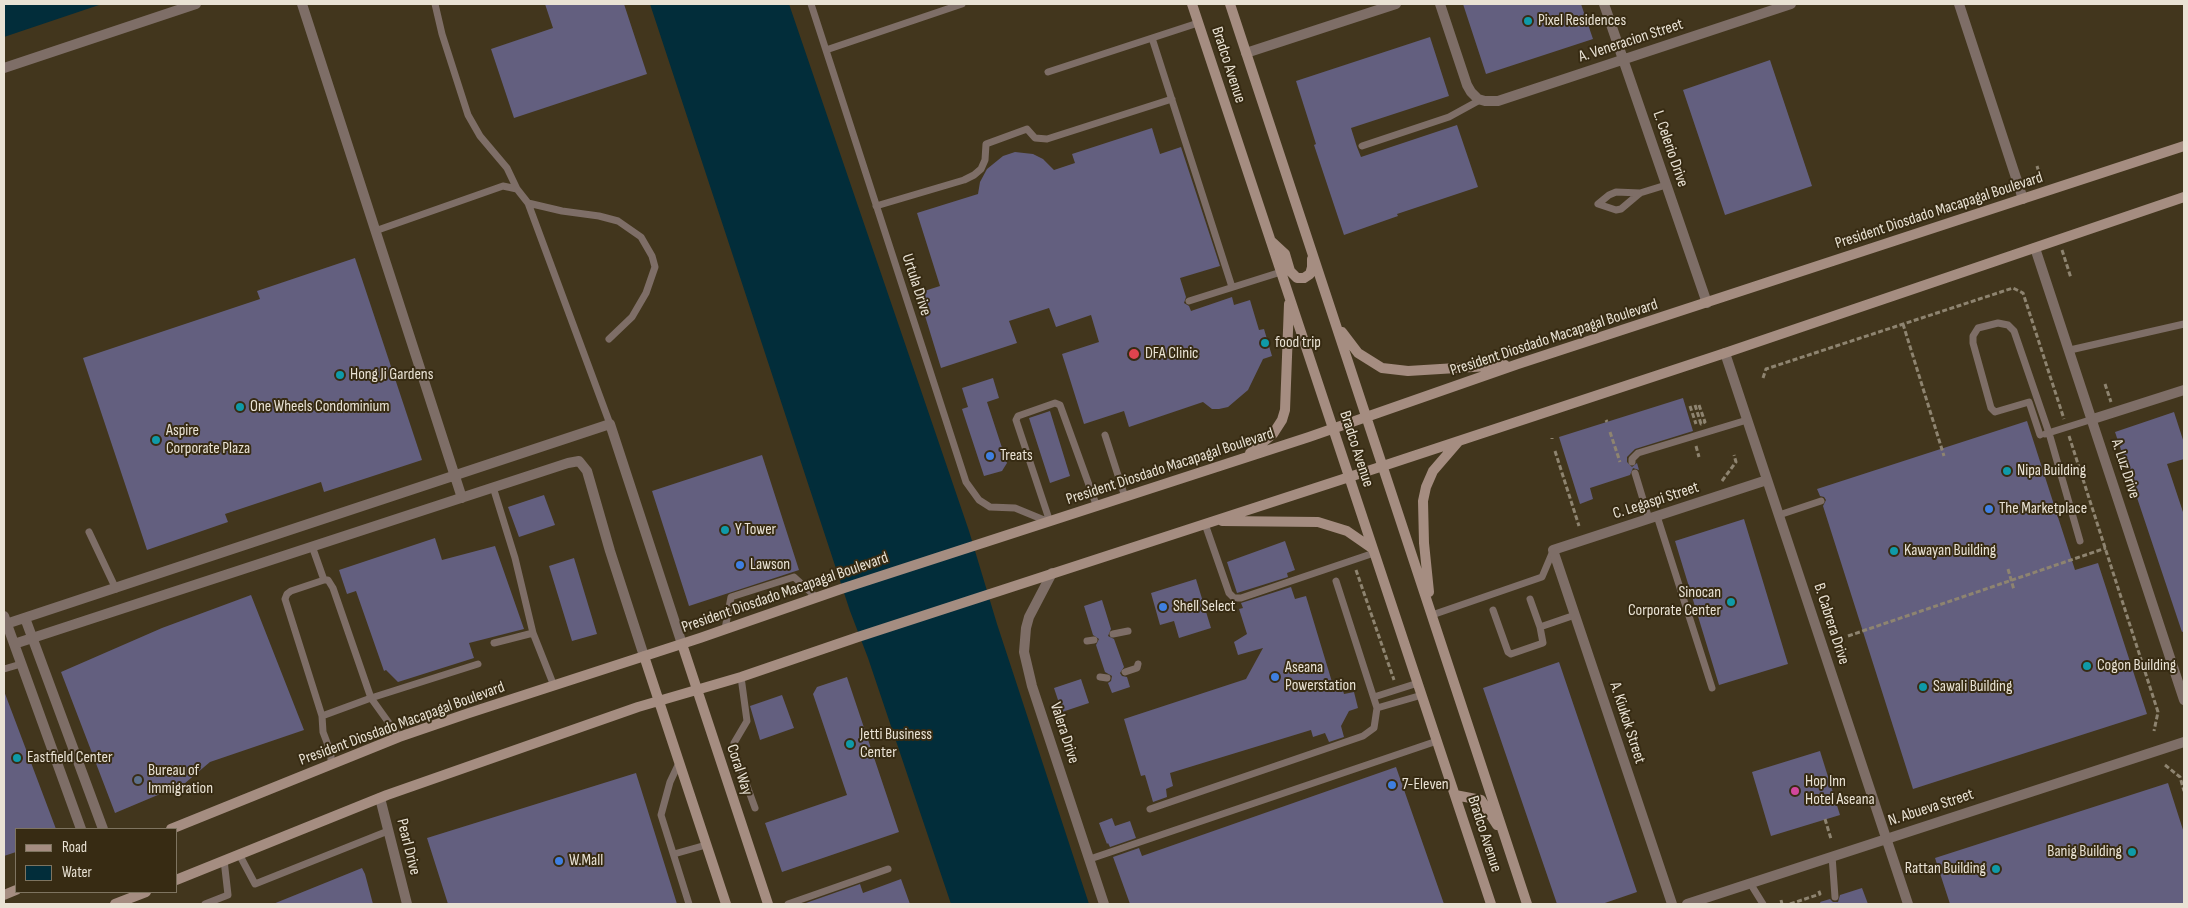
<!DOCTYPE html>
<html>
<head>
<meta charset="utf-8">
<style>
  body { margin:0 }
  #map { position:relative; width:2188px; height:908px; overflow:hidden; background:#42361d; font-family:"Sofia Sans Condensed",sans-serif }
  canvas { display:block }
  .frame { position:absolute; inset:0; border:5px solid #e9e2d4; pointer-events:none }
  .legend { position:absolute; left:15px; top:828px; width:162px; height:65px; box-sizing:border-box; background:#372b13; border:1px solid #7e7460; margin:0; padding:6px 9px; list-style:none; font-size:15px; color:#e9e2d4 }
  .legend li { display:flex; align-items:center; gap:10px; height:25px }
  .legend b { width:25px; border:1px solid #7e7460 }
</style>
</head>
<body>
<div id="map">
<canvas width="2188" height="908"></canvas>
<div class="frame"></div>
<ul class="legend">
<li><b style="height:6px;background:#a58d81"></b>Road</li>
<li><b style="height:14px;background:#022d3a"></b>Water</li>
</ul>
</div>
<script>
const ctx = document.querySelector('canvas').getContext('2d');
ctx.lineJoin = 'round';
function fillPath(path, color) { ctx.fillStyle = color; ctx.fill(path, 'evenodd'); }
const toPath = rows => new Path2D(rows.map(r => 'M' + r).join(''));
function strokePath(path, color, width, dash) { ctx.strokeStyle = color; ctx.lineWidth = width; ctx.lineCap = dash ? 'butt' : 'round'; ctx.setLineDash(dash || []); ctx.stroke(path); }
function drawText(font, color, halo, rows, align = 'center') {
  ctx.font = font + ' "Sofia Sans Condensed",sans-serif'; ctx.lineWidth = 4; ctx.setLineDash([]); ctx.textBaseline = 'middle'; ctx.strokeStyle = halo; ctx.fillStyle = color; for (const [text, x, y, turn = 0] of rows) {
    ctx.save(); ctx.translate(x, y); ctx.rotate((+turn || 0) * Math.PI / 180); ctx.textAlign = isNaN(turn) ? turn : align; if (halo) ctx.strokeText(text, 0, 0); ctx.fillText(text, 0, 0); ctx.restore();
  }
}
const water = toPath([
  [4,4,102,4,4,37],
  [650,4,789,4,969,531,997,624,1089,904,951,904,868,658,850,611]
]);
const building = toPath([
  [545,4,624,4,647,74,514,118,491,49,553,28],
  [1463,4,1581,4,1593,39,1486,74],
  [1430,37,1449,96,1351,128,1357,147,1361,157,1457,125,1478,187,1397,214,1398,216,1344,235,1314,145,1316,144,1296,81],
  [1770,60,1812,186,1725,215,1683,90],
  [1152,128,1160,154,1181,147,1220,266,1180,278,1186,297,1184,303,1189,306,1191,311,1232,297,1234,305,1250,300,1259,330,1264,329,1272,356,1263,359,1248,390,1228,407,1219,409,1212,409,1203,402,1129,427,1124,411,1084,424,1062,354,1099,342,1091,315,1056,327,1049,308,1009,321,1017,343,941,368,918,293,940,286,917,213,978,194,980,182,987,169,1003,156,1015,152,1033,154,1043,159,1054,170,1075,163,1072,154],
  [355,258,422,460,324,492,321,482,225,514,228,522,147,550,83,358,260,299,257,291],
  [993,378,999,398,987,402,1007,463,1002,471,984,476,962,409,968,407,962,388],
  [1683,398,1693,431,1635,449,1627,457,1627,462,1632,467,1637,463,1639,470,1633,468,1630,475,1590,488,1593,499,1580,504,1559,437],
  [1050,411,1070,476,1050,483,1029,418],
  [2174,412,2184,443,2184,459,2167,464,2184,515,2184,631,2182,632,2115,432],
  [2027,421,2075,570,2098,563,2147,714,1913,789,1823,506,1826,500,1824,497,1820,496,1817,489],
  [762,455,799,570,689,606,652,491],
  [544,495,555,525,519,537,508,507],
  [1744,519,1788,664,1719,685,1675,541],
  [435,538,442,560,495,546,524,629,469,643,474,658,398,682,386,670,384,671,356,591,347,594,339,570],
  [1285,541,1295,570,1287,573,1288,577,1237,593,1227,562],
  [574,558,597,634,572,641,549,566],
  [1196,579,1211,628,1179,638,1174,621,1160,625,1151,593],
  [1291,587,1295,599,1306,596,1332,682,1340,680,1344,694,1354,692,1358,708,1349,711,1341,726,1344,737,1329,742,1325,733,1313,737,1311,730,1170,773,1173,786,1166,789,1167,797,1153,802,1145,775,1141,776,1124,719,1246,679,1263,648,1238,655,1234,642,1247,634,1239,609,1243,608,1241,603],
  [251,595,304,730,210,762,184,784,115,813,61,672,162,628],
  [1102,600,1111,629,1108,636,1114,639,1124,667,1120,673,1122,676,1127,677,1130,687,1112,693,1108,683,1111,681,1112,676,1105,672,1096,645,1099,639,1093,635,1084,606],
  [1559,662,1637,892,1602,904,1557,904,1483,688],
  [847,677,899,832,782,872,765,823,847,795,813,694,817,687],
  [1081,679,1089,703,1062,712,1054,688],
  [4,691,56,829,16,829,16,852,4,856],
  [782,695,794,728,760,740,750,706],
  [1820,751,1840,815,1771,836,1752,772],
  [1396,767,1444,904,1130,904,1113,857,1139,848,1142,856],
  [636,773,677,904,448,904,427,838],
  [2168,783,2184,833,2184,904,1950,904,1935,858],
  [1112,818,1115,826,1130,821,1136,838,1110,847,1108,843,1107,844,1099,823],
  [362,868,365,874,373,904,273,904],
  [901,879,910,904,803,904,860,884,863,893],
  [1862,888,1868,904,1821,904,1820,902,1830,899,1833,902,1838,902,1840,895]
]);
const path = toPath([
  [2037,166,2041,179],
  [2062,250,2071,278],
  [1903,324,1944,456],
  [1763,378,1766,369,2013,288,2023,293,2064,419],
  [2105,384,2111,402],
  [1695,405,1701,424,1705,422,1699,405],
  [1690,406,1696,424],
  [1606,420,1607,422],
  [1610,432,1620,462],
  [2069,436,2158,712,2154,731],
  [1552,438,1552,439],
  [1696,446,1699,457],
  [1555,451,1579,526],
  [1722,481,1736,462,1734,455],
  [2008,569,2014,590],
  [1356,570,1394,680],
  [1848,636,2106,548],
  [2165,765,2180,777,2184,791],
  [1825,819,1831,839],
  [1781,900,1782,904],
  [1790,904,1820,894,1818,889]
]);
const lane = toPath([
  [435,4,442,34,468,115,480,136,507,168,517,189],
  [811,4,966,482,979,500,990,507,1015,508,1049,522],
  [1152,38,1232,287],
  [826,50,962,4],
  [1048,72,1198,23],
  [1362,146,1449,117,1480,100],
  [1640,193,1616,192,1609,195,1598,204,1616,210,1621,209,1640,193,1666,185],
  [528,203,562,211,599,216,618,221,641,237,652,256,655,267,646,293,632,317,609,339],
  [876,206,964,180,974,175,981,169,985,160,986,144,1027,129,1035,138,1047,139,1172,99],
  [375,231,503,186,517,189,528,203,610,424],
  [1189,301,1281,272],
  [2070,350,2184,324],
  [2045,434,2093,419],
  [1105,435,1125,497],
  [2040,435,2029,402,1995,412,1991,408,1973,343,1973,336,1978,328,1998,323,2008,325,2014,331,2049,433,2080,541],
  [1632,462,1632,459,1638,453,1747,420],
  [1635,473,1649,519],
  [493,487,515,558,533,633,554,686],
  [1779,515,1821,501],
  [1657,516,1712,688],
  [1050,522,1016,420,1018,416,1055,403,1060,405,1097,507],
  [1205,524,1229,593,1234,598,1241,598,1374,553],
  [89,532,116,589],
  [312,546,324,580,328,580,333,588,371,698,399,737],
  [324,580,291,591,287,594,285,599,322,716,323,732,331,753,331,764],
  [1493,610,1508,652,1511,654,1543,643,1540,627,1530,599],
  [1432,615,1542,577,1553,551],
  [1540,627,1575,615],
  [725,629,731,597,794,577,817,598],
  [1113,634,1128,631],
  [1087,641,1094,640],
  [494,643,533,633],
  [4,669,21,664],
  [1125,672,1137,668,1138,664],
  [741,677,747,721,734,743,734,750,755,808],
  [1100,677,1107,678],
  [1374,697,1418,683],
  [1377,708,1422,695],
  [322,716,371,698,478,664],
  [679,763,670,782,661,815,689,904],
  [1150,809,1363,736,1374,728,1377,708,1336,581],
  [239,854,255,884,388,831],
  [674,854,706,845],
  [1832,856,1835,897],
  [1090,859,1437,741],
  [1750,883,1763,904],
  [205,904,228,895,224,860],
  [788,904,888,869]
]);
const street = toPath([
  [302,4,462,498],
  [1440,4,1467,85,1471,92,1478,99,1485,101,1498,101,1791,4],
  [1604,4,1707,303],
  [1959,4,2023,199],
  [1246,53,1396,4],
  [4,68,196,4],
  [2035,248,2184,700],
  [1725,353,1908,904],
  [2093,419,2184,390],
  [1052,573,1029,617,1026,628,1024,652,1032,686,1104,904],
  [4,616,81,829],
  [25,618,103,829],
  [6,624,610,424,682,644],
  [14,644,568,463,579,461,587,471,610,551,644,656],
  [380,798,407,904],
  [1672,904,1553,550,1767,480],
  [1687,904,2184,742]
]);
const secondary = toPath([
  [1192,4,1491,904],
  [1230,4,1527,904],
  [1272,242,1285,254,1290,271,1297,278,1304,278,1310,274,1312,267,1312,259],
  [1342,332,1358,353,1382,368,1408,371,1505,365],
  [1250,453,1273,434,1282,420,1285,410,1289,304],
  [1222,521,1318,522,1347,531,1373,549],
  [1429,592,1424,543,1423,501,1426,487,1433,471,1458,442],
  [682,644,768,904],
  [644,656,726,904],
  [1455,795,1481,800,1497,825],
  [171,829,399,737,469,713,700,638,841,589,1309,437,1518,364,2184,146],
  [176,880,387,795,638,707,741,677,858,637,1383,466,1725,353,2184,197],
  [4,895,16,890],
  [115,904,146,892]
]);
const markers = [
  [1528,21,5,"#0f9aa8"],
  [1265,343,5,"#0f9aa8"],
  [1134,354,6,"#e0444e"],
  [340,375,5,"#0f9aa8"],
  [240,407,5,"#0f9aa8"],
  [156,440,5,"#0f9aa8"],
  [990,456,5,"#3f7fe0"],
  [2007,471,5,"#0f9aa8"],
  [1989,509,5,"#3f7fe0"],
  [725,530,5,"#0f9aa8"],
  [1894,551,5,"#0f9aa8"],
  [740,565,5,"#3f7fe0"],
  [1731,602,5,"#0f9aa8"],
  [1163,607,5,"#3f7fe0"],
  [2087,666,5,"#0f9aa8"],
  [1275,677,5,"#3f7fe0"],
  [1923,687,5,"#0f9aa8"],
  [850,744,5,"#0f9aa8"],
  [17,758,5,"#0f9aa8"],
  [138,780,5,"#5c6f8a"],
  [1392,785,5,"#3f7fe0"],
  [1795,791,5,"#d1479c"],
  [2132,852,5,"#0f9aa8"],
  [559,861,5,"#3f7fe0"],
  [1996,869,5,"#0f9aa8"]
];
const poiNames = [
  ["Pixel Residences",1538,21],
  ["food trip",1275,343],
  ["DFA Clinic",1145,354],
  ["Hong Ji Gardens",350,375],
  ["One Wheels Condominium",250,407],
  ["Aspire",166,431],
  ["Corporate Plaza",166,449],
  ["Treats",1000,456],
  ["Nipa Building",2017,471],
  ["The Marketplace",1999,509],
  ["Y Tower",735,530],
  ["Kawayan Building",1904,551],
  ["Lawson",750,565],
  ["Sinocan",1721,593,"right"],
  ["Corporate Center",1721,611,"right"],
  ["Shell Select",1173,607],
  ["Cogon Building",2097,666],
  ["Aseana",1285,668],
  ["Powerstation",1285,686],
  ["Sawali Building",1933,687],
  ["Jetti Business",860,735],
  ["Center",860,753],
  ["Eastfield Center",27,758],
  ["Bureau of",148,771],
  ["Immigration",148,789],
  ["Hop Inn",1805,782],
  ["Hotel Aseana",1805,800],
  ["7-Eleven",1402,785],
  ["Banig Building",2122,852,"right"],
  ["W.Mall",569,861],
  ["Rattan Building",1986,869,"right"]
];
const streetNames = [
  ["A. Veneracion Street",1631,41,-18],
  ["Bradco Avenue",1228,65,72],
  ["L. Celerio Drive",1670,149,71],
  ["President Diosdado Macapagal Boulevard",1939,211,-18],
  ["Urtula Drive",916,285,72],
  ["President Diosdado Macapagal Boulevard",1554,338,-18],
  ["Bradco Avenue",1356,449,72],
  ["President Diosdado Macapagal Boulevard",1170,467,-18],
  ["A. Luz Drive",2125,469,72],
  ["C. Legaspi Street",1656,501,-18],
  ["President Diosdado Macapagal Boulevard",785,593,-19],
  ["B. Cabrera Drive",1831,624,72],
  ["A. Kiukok Street",1627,723,72],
  ["President Diosdado Macapagal Boulevard",402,724,-20],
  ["Valera Drive",1064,733,72],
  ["Coral Way",739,770,72],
  ["N. Abueva Street",1931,808,-18],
  ["Bradco Avenue",1484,834,72],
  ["Pearl Drive",408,847,76]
];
fillPath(water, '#022d3a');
fillPath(building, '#635f7f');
strokePath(path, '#8e8470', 3, [5, 2.5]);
strokePath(lane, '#7e6e67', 7);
strokePath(street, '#7e6e67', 10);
strokePath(secondary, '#a58d81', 10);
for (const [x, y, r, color] of markers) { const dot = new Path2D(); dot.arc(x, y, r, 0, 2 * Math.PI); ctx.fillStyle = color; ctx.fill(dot); strokePath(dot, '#372b13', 2); }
drawText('16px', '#e9e2d4', '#372b13', poiNames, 'left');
drawText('16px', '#e9e2d4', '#372b13', streetNames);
</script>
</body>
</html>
